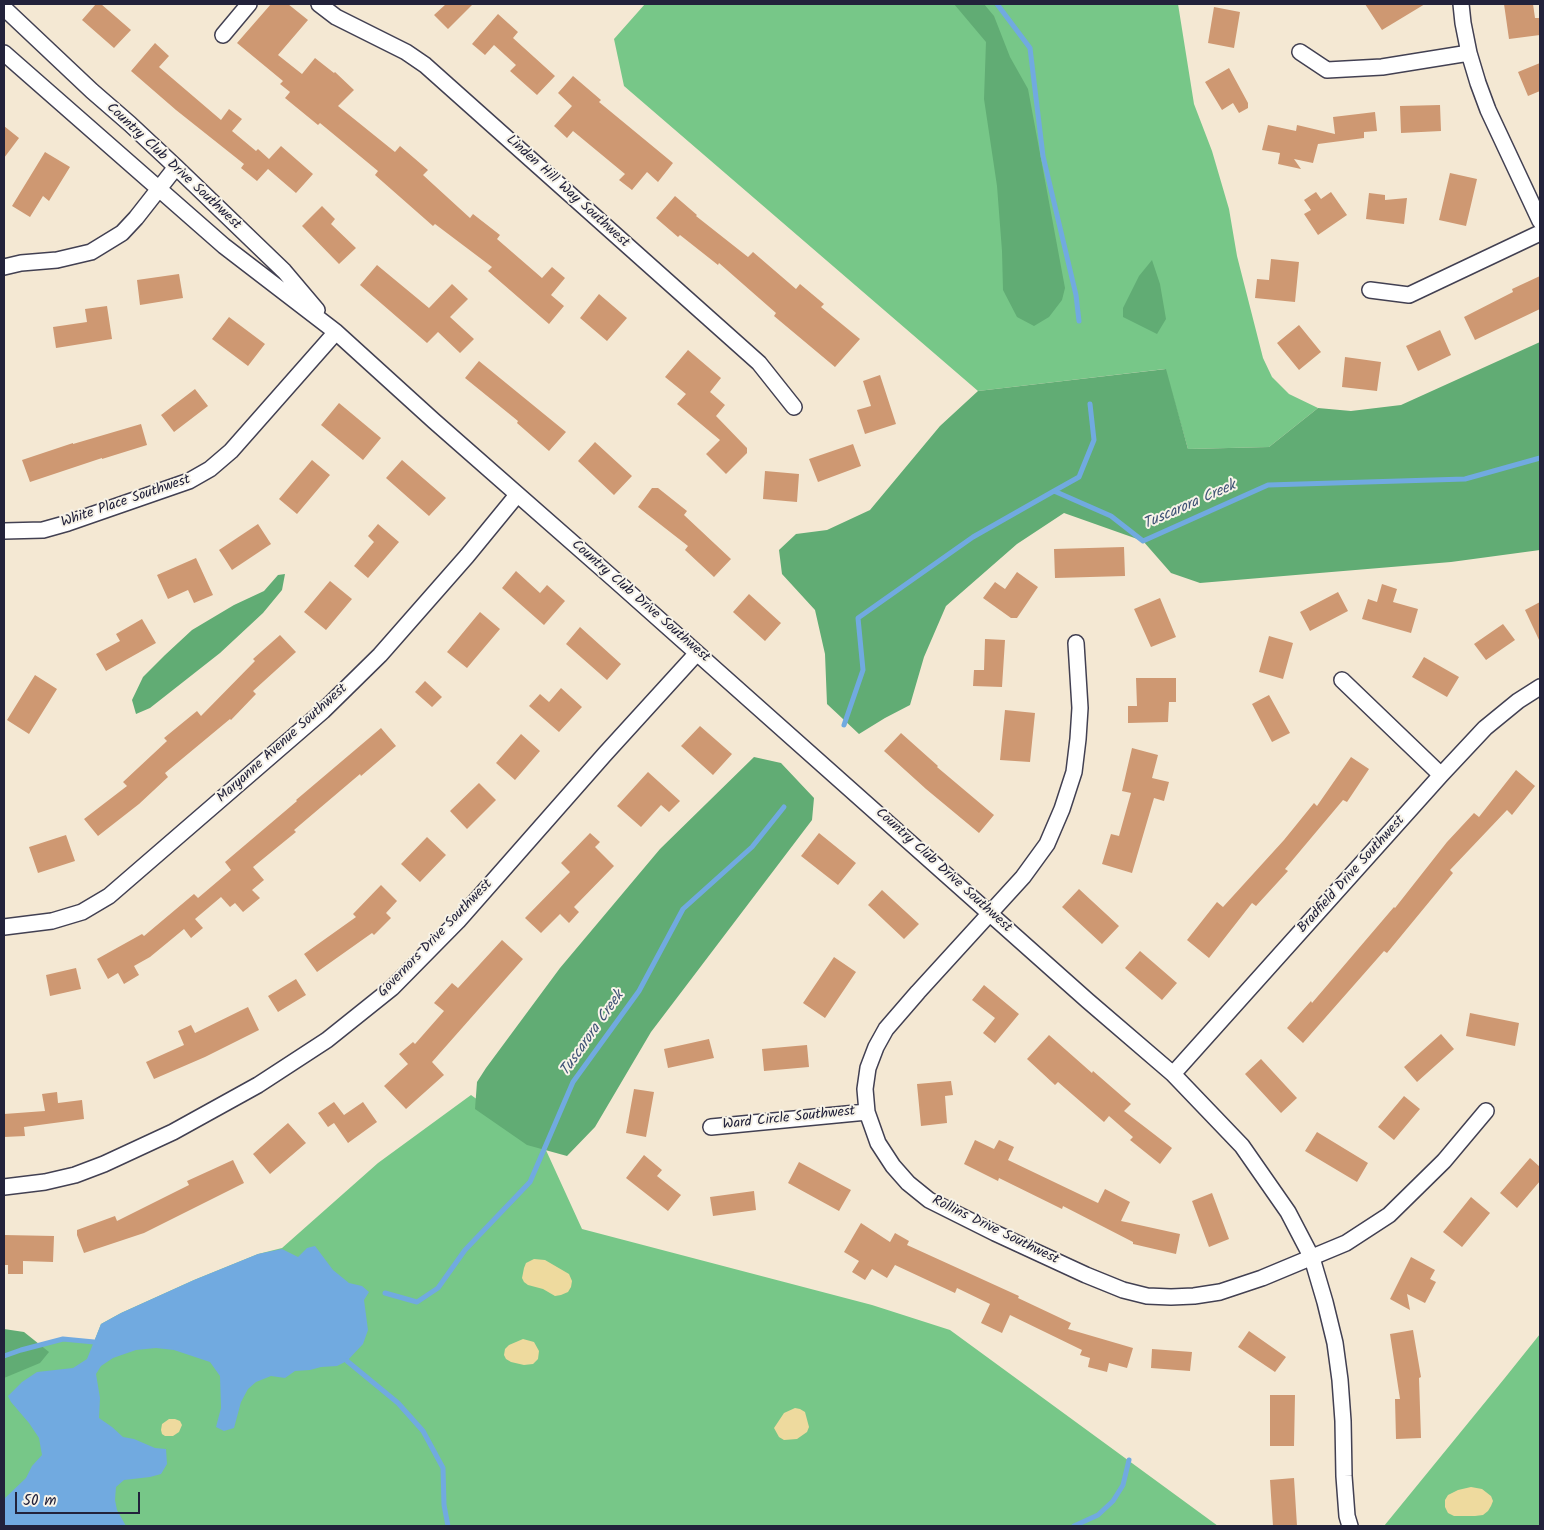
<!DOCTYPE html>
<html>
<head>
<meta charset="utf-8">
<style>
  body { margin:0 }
  #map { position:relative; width:1544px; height:1530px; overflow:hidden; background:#f4e8d3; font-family:Kalam,sans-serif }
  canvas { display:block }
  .frame { position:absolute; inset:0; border:5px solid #22223b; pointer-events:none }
  .scale { position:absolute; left:15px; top:1492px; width:125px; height:22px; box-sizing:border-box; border:2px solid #22223b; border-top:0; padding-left:6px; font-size:15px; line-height:18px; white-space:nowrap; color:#22223b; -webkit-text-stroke:4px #f7f3e8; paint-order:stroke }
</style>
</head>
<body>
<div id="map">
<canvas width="1544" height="1530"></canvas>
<div class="frame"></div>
<div class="scale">50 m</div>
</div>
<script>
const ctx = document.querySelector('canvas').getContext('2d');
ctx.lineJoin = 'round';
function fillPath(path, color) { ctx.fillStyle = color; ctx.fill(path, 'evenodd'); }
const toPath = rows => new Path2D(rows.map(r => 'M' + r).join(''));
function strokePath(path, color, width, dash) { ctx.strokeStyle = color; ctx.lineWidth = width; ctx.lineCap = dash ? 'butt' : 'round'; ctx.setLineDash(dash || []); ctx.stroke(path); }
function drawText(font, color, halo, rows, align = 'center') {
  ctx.font = font + ' Kalam,sans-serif'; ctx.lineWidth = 4; ctx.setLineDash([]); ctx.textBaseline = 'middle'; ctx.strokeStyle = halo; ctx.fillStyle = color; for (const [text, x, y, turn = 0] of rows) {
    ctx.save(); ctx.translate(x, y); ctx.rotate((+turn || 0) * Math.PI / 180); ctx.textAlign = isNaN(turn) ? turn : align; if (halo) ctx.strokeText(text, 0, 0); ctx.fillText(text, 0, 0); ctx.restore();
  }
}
const green = toPath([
  [645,4,1178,4,1194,104,1212,151,1229,209,1237,256,1263,358,1272,377,1289,394,1318,408,1269,447,1188,449,1165,369,978,391,624,86,614,39],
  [471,1095,545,1148,582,1229,872,1305,950,1330,1218,1526,4,1526,4,1356,21,1350,63,1339,94,1342,101,1324,121,1313,194,1280,258,1254,282,1248,378,1163],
  [1540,1334,1540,1526,1384,1526,1504,1379]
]);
const forest = toPath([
  [954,4,984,4,994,16,1010,57,1028,89,1065,288,1062,300,1049,317,1034,326,1017,317,1003,290,1002,251,997,186,984,99,986,42],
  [1152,260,1160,284,1166,319,1157,334,1123,317,1123,308,1139,276],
  [1540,342,1540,550,1451,562,1200,583,1171,573,1143,541,1064,513,1017,544,946,606,924,657,910,705,885,718,859,734,827,704,825,654,815,610,782,574,779,550,796,534,827,530,870,510,940,426,978,391,1166,369,1188,449,1269,447,1318,408,1351,411,1401,405],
  [285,574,282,590,263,613,220,653,150,708,136,714,132,700,143,677,165,655,192,630,234,605,264,591,278,575],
  [754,757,781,763,814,798,812,820,651,1032,595,1127,567,1156,527,1145,475,1109,477,1082,486,1068,560,968,660,849],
  [4,1329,24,1332,49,1352,40,1363,4,1378]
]);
const sand = toPath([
  [534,1259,545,1260,569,1274,572,1281,571,1287,568,1292,561,1295,555,1296,543,1289,528,1285,524,1282,522,1278,524,1268,526,1263],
  [523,1339,534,1342,539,1351,538,1359,533,1364,524,1365,511,1362,506,1359,504,1355,505,1349,509,1345],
  [795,1408,800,1409,805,1412,809,1427,807,1432,797,1439,784,1440,779,1437,774,1428,784,1413],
  [169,1419,175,1419,180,1421,182,1425,179,1432,173,1436,165,1436,162,1434,161,1430,162,1424],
  [1471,1487,1482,1489,1491,1496,1493,1501,1491,1506,1488,1511,1483,1515,1475,1516,1454,1516,1448,1513,1445,1507,1445,1500,1448,1495,1458,1490]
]);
const water = toPath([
  [315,1246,333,1270,349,1283,362,1286,369,1292,364,1300,368,1330,363,1344,347,1361,337,1366,321,1367,310,1370,295,1371,285,1378,271,1376,256,1382,248,1389,241,1402,234,1428,224,1431,216,1427,221,1408,220,1376,210,1362,174,1350,156,1348,136,1350,113,1358,101,1366,96,1374,100,1398,99,1418,112,1427,123,1437,134,1439,155,1448,166,1449,167,1464,161,1474,150,1477,124,1480,116,1487,115,1500,117,1510,126,1526,4,1526,4,1499,26,1478,32,1466,42,1455,39,1438,29,1423,11,1402,8,1396,22,1382,37,1372,73,1368,87,1359,101,1324,121,1313,194,1280,258,1254,282,1249,298,1257,307,1248]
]);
const stream = toPath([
  [997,4,1030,48,1043,156,1076,295,1079,321],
  [1054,491,1079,477,1094,440,1090,404],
  [844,725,863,670,858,618,973,537,1054,491,1111,516,1143,541,1268,485,1465,479,1540,458],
  [385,1293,417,1302,438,1288,465,1250,530,1182,573,1082,639,991,683,909,752,847,784,807],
  [4,1356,21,1350,63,1339,94,1342],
  [347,1361,398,1403,423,1431,443,1468,444,1505,448,1526],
  [1074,1526,1098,1515,1113,1501,1123,1485,1129,1460]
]);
const building = toPath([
  [96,4,101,4,131,30,114,48,82,20],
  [271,4,288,4,308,20,278,55,302,74,315,58,334,73,335,72,354,90,338,106,395,152,400,146,428,170,423,175,470,218,473,214,500,235,497,239,542,278,552,267,565,278,551,295,564,306,549,324,488,271,492,267,435,224,433,226,375,175,378,171,320,123,318,125,285,98,290,92,280,84,283,81,237,43],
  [446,4,473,4,448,29,434,15],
  [1365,4,1425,4,1382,30],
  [1504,4,1533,4,1535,18,1540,18,1540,35,1509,39],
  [1214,7,1240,12,1234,48,1208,43],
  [498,14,518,32,513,38,555,76,537,95,510,71,516,65,494,45,485,55,472,44],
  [155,43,169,56,159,67,221,120,229,109,242,119,232,131,256,151,258,149,269,159,281,146,313,174,296,193,268,169,257,181,241,168,244,164,176,110,131,71],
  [1540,63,1540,91,1528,96,1518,72],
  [1229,68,1248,103,1248,108,1239,113,1233,103,1222,110,1205,82],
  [573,76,601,100,599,102,673,163,658,182,647,172,632,190,619,180,625,174,573,131,567,138,554,126,572,106,558,93],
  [1440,105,1441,131,1401,133,1400,106],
  [1375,112,1377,131,1364,132,1364,138,1318,144,1313,163,1294,159,1301,169,1278,164,1280,153,1262,150,1268,125,1296,131,1297,125,1335,134,1333,117],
  [4,126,19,138,4,158],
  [45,152,70,167,49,201,43,196,30,217,12,206],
  [1450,173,1477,179,1466,226,1439,220],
  [1316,192,1321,199,1331,192,1347,215,1318,235,1304,214,1311,210,1304,200],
  [1369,193,1385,195,1385,200,1407,198,1404,224,1366,219],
  [675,196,697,215,696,216,748,257,753,252,796,289,800,284,824,304,821,307,860,339,835,367,774,316,776,313,719,263,718,265,680,235,678,237,656,218],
  [322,206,335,219,331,224,356,248,339,264,302,226],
  [1271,259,1299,262,1295,302,1255,298,1257,279,1269,280],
  [377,265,429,308,452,284,468,299,450,317,474,339,460,353,438,332,427,343,360,285],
  [179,274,183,298,140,305,137,280],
  [1540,276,1540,309,1475,340,1464,317,1513,292,1512,289],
  [599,294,627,318,607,341,580,318],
  [107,306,112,339,56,348,53,327,87,322,85,309],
  [229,317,265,344,248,366,212,339],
  [1299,325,1321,352,1299,370,1277,343],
  [1440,330,1451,355,1418,371,1406,346],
  [688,350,721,378,710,392,725,405,716,416,747,448,747,453,726,474,706,454,720,440,677,404,686,394,665,377],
  [1345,357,1381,362,1377,391,1342,387],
  [479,361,566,432,549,451,517,423,518,421,465,378],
  [880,375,896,424,865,434,857,410,871,406,863,381],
  [195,389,208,406,174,432,161,415],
  [339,403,381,438,363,460,321,425],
  [141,424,147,445,102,459,102,458,30,482,22,460,73,443,73,444],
  [595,442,632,476,614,495,578,461],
  [853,444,861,466,818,482,809,459],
  [312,460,330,475,297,514,279,499],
  [402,460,446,498,429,516,386,478],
  [765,471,799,474,797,502,763,499],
  [652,488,658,488,687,511,684,515,731,559,714,577,685,550,688,546,638,507],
  [258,524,271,544,232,570,219,550],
  [378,524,399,542,368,578,354,566,374,542,368,536],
  [1124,547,1125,576,1055,578,1054,549],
  [196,558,213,595,194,603,188,590,168,599,157,575],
  [516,571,540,593,547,585,565,601,544,625,502,588],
  [1017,572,1038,587,1017,618,1011,618,983,598,995,582,1005,589],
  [330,581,352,599,326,630,304,612],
  [1382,584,1397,589,1393,602,1418,609,1411,633,1362,619,1368,599,1377,602],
  [1338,592,1348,611,1310,631,1300,612],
  [749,594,781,623,765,641,733,612],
  [1160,598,1176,637,1151,647,1134,609],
  [1540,602,1540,642,1525,610],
  [480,612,500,629,467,668,447,652],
  [142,619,156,643,106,671,96,654,120,641,116,634],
  [1503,624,1515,640,1486,660,1474,644],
  [580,627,621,664,607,680,566,644],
  [280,635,296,652,253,691,256,694,231,720,230,719,165,773,168,777,139,804,98,836,84,819,127,786,123,782,167,741,164,738,197,711,201,716,255,661,253,659],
  [1269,636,1293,643,1283,679,1259,672],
  [985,639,1005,640,1002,687,973,686,974,670,984,670],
  [1424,657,1459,677,1447,697,1412,677],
  [35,675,57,689,29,734,7,720],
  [1136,678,1176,678,1176,702,1169,702,1168,722,1128,723,1128,706,1137,706],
  [425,681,442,697,432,707,415,692],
  [561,688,582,707,559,732,529,706,540,694,549,702],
  [1269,695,1290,733,1272,742,1252,704],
  [1005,710,1035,713,1030,762,1000,760],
  [700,726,732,754,713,775,681,746],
  [381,728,396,746,361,776,360,774,294,830,296,832,253,867,264,880,252,890,260,898,243,912,235,903,230,907,221,897,195,919,203,928,191,938,184,929,150,957,134,966,139,975,124,984,118,973,108,979,97,959,142,934,144,936,194,894,198,898,231,870,225,862,297,801,296,800],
  [901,733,938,766,937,767,994,815,979,833,926,789,884,751],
  [521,734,540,751,515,780,496,763],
  [1132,748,1158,755,1152,778,1169,782,1164,801,1154,798,1132,873,1102,864,1111,834,1119,836,1131,793,1122,791],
  [1351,757,1369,769,1347,802,1343,800,1285,869,1288,871,1256,906,1252,903,1209,958,1187,940,1217,902,1223,907,1284,840,1314,803,1317,806],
  [1516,770,1535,786,1512,815,1507,810,1450,870,1453,873,1387,953,1384,951,1303,1043,1287,1028,1311,1001,1312,1003,1394,907,1395,908,1447,842,1474,813,1479,817],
  [648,772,680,801,669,812,661,805,641,827,617,806],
  [479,783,496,800,467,829,450,811],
  [590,833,600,842,595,847,614,866,574,907,579,912,569,923,560,914,541,933,525,918,570,872,561,863],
  [819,833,856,863,838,885,801,856],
  [66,835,75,861,38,873,29,847],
  [427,837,446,855,420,882,401,864],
  [381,885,397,901,386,913,391,918,374,935,372,933,317,972,304,954,356,917,353,914],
  [1079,889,1119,926,1102,944,1062,907],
  [882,890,919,924,904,939,868,905],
  [502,940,523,959,432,1062,444,1075,406,1109,384,1086,408,1064,399,1054,413,1042,415,1044,444,1011,434,1003,452,983,458,988],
  [1140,951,1177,983,1162,1000,1125,968],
  [834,957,856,972,825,1018,803,1003],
  [76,968,81,989,50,996,46,975],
  [296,979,306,995,278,1012,268,996],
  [984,985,1019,1014,995,1043,983,1033,995,1018,972,1000],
  [248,1007,259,1030,205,1057,154,1079,146,1062,184,1045,178,1031,191,1025,195,1033],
  [1470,1013,1519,1023,1515,1046,1466,1036],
  [1441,1034,1454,1049,1417,1082,1404,1067],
  [1049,1035,1092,1073,1093,1071,1131,1104,1124,1111,1172,1148,1160,1164,1130,1140,1133,1137,1109,1116,1104,1122,1058,1082,1055,1085,1027,1059],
  [709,1039,714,1058,668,1068,664,1049],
  [807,1045,809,1067,764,1071,762,1049],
  [1261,1059,1297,1098,1281,1113,1245,1074],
  [951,1081,953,1095,945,1096,947,1123,921,1126,917,1084],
  [634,1089,654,1092,646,1137,626,1133],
  [57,1092,58,1103,82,1100,84,1119,24,1127,25,1136,4,1137,4,1114,45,1111,42,1094],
  [1404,1096,1420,1109,1394,1140,1378,1127],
  [334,1102,344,1115,363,1102,377,1122,348,1143,334,1123,328,1127,318,1113],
  [288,1123,306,1143,270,1174,253,1154],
  [1317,1132,1368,1163,1357,1182,1305,1151],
  [975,1140,994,1149,999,1140,1014,1147,1008,1160,1098,1203,1105,1189,1130,1202,1121,1221,1180,1234,1176,1254,1133,1244,1133,1242,1063,1206,1062,1209,999,1178,998,1181,964,1164],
  [644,1155,662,1170,657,1176,681,1195,668,1211,626,1178],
  [1530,1158,1540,1167,1540,1181,1517,1208,1500,1193],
  [233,1160,244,1183,144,1233,84,1253,77,1235,77,1230,115,1216,117,1221,189,1185,187,1181],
  [799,1162,851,1190,839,1211,788,1183],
  [754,1191,756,1210,713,1216,710,1197],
  [1212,1193,1229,1239,1209,1247,1192,1201],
  [1471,1197,1490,1213,1462,1247,1443,1232],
  [861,1223,890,1242,895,1233,909,1241,907,1245,1019,1296,1018,1298,1071,1323,1068,1329,1133,1348,1127,1368,1109,1363,1107,1372,1088,1367,1090,1358,1080,1355,1082,1350,1010,1315,1002,1333,981,1323,990,1304,957,1288,955,1293,895,1265,887,1278,872,1269,865,1280,852,1272,859,1261,844,1252],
  [4,1235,54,1236,53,1262,23,1261,23,1274,8,1274,8,1265,4,1265],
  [1411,1257,1435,1270,1430,1279,1436,1282,1425,1303,1407,1294,1410,1310,1390,1299],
  [1413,1330,1421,1377,1419,1378,1421,1438,1396,1439,1395,1399,1400,1399,1390,1334],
  [1249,1331,1286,1357,1275,1372,1238,1347],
  [1152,1349,1192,1352,1190,1371,1151,1368],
  [1270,1395,1295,1395,1294,1446,1270,1446],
  [1294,1478,1297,1526,1273,1526,1270,1480]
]);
const street = toPath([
  [319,4,336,17,406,52,425,65,759,363,794,407],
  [1461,4,1463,23,1469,53,1478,83,1488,110,1540,221],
  [4,8,92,91,130,124,176,167,284,271,317,310],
  [223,35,249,4],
  [1300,52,1327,70,1382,67,1469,53],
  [4,53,224,246,336,332,434,421,615,580,1088,1001,1173,1074,1242,1146,1288,1212,1312,1258,1325,1302,1335,1343,1340,1380,1343,1421,1344,1476,1347,1516,1350,1526],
  [4,267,21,263,57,260,91,252,122,233,136,218,176,167],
  [1370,290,1409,295,1540,233],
  [4,531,43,530,68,523,189,481,210,469,231,451,336,332],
  [1076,643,1080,708,1078,739,1074,772,1062,809,1047,844,1023,877,918,992,886,1029,876,1047,868,1068,865,1089,867,1112,878,1143,893,1166,908,1183,929,1200,995,1233,1086,1275,1123,1290,1147,1296,1171,1297,1194,1296,1220,1292,1262,1278,1346,1243,1389,1215,1444,1161,1486,1111],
  [1342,680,1441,775],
  [4,927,52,921,82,912,109,896,323,711,380,655,467,556,517,495],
  [1173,1074,1441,775,1485,728,1518,701,1540,687],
  [711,1127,867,1112],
  [4,1187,45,1182,75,1175,104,1164,173,1132,258,1085,327,1040,392,988,458,921,605,754,697,653]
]);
const streetNames = [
  ["Country Club Drive Southwest",173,167,43],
  ["Linden Hill Way Southwest",567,192,42],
  ["White Place Southwest",126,502,-19],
  ["Country Club Drive Southwest",640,602,41],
  ["Maryanne Avenue Southwest",283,744,-42],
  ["Country Club Drive Southwest",943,871,42],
  ["Bradfield Drive Southwest",1352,875,-48],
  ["Governors Drive Southwest",436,939,-46],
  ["Ward Circle Southwest",789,1119,-6],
  ["Rollins Drive Southwest",995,1231,26]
];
const waterNames = [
  ["Tuscarora Creek",1190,506,-24],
  ["Tuscarora Creek",593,1034,-55]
];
fillPath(green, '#77c788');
fillPath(forest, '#61ac74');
fillPath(sand, '#eeda9e');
fillPath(water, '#71aae0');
strokePath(stream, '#71aae0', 5);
fillPath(building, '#ce9872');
strokePath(street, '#424052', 18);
strokePath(street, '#fff', 15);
drawText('14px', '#22223b', '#f7f3e8', streetNames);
drawText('italic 15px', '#3e5275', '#f7f3e8', waterNames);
</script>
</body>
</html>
